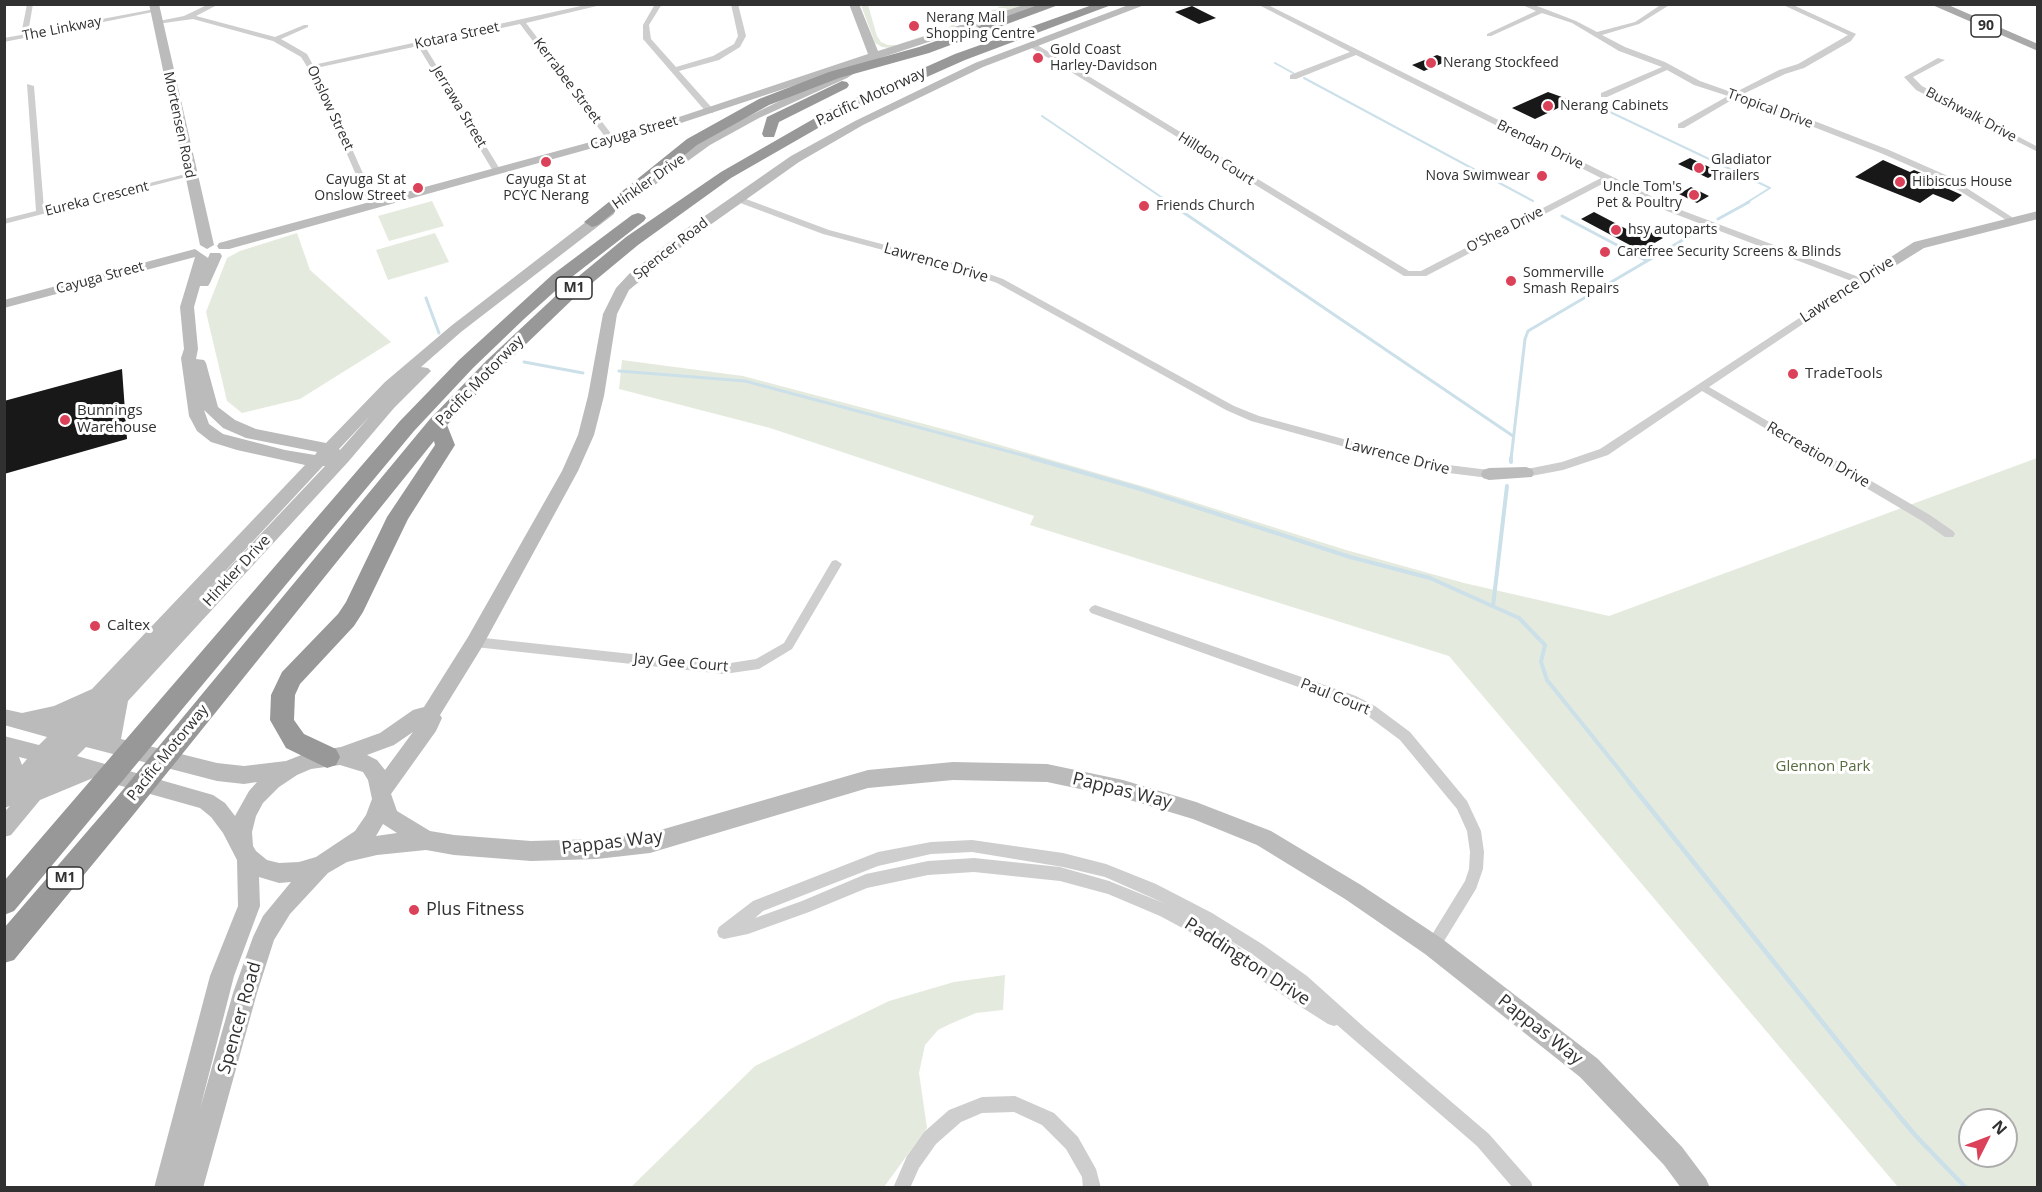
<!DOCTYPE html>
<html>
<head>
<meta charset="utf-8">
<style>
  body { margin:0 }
  #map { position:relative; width:2042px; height:1192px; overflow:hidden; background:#fff; font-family:"Open Sans",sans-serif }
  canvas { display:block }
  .frame { position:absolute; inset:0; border:6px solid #313131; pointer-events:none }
  .north { position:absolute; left:1958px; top:1108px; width:60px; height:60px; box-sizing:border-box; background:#fff; border:2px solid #adadad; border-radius:50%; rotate:48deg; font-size:16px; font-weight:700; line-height:24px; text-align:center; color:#313131 }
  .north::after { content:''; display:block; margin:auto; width:21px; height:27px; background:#db4158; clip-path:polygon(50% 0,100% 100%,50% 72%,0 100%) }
</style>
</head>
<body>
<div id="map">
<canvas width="2042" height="1192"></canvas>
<div class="frame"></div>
<div class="north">N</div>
</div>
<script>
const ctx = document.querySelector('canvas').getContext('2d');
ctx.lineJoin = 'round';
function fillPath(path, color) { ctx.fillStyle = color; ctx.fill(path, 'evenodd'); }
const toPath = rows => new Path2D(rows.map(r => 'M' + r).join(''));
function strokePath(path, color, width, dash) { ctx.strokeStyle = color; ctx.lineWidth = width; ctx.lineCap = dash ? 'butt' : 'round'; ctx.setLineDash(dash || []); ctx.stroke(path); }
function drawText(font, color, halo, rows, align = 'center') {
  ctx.font = font + ' "Open Sans",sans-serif'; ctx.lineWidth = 6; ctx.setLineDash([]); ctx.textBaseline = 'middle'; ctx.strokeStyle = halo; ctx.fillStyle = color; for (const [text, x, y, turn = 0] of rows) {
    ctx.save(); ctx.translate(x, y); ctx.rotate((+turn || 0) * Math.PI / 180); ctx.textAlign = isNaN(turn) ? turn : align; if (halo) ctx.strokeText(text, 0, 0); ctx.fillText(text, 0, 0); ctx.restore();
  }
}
const green = toPath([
  [1028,4,970,24,961,22,961,19,970,18,967,13,999,9,998,7,1009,5],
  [861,5,868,5,877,36,881,42,888,45,896,45,948,28,953,24,957,28,890,48,882,47,875,43],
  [432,201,444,226,389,241,378,216],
  [297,233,310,270,391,342,300,399,242,413,227,401,206,312,227,258,240,251],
  [435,233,449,262,388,280,376,250],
  [622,360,743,376,962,434,1152,489,1346,550,1464,583,1609,616,2037,458,2037,1187,1898,1187,1449,656,1030,525,1034,516,770,428,619,389],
  [1970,1120,2006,1120,2006,1156,1970,1156],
  [1005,975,1003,1010,976,1013,950,1024,938,1030,925,1045,919,1073,927,1128,884,1187,630,1188,755,1066,889,1001,954,982]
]);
const streamFar3 = toPath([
  [1275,63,1293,73],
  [1304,78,1533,201],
  [1589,102,1770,188,1746,203],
  [1042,116,1170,203]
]);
const streamFar2 = toPath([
  [1168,202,1513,436],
  [1562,216,1647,261],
  [1718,219,1749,202],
  [426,298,439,333],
  [524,362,583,373],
  [619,371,745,381,1037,459],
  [1511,459,1525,339,1528,331,1698,231]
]);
const streamFar1 = toPath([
  [1032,458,1137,488,1350,557,1430,578,1519,618,1545,645,1541,662,1547,680,1630,783],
  [1511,462,1511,458],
  [1493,606,1507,486]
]);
const stream = toPath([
  [1629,782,1860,1069,1915,1135,1966,1188]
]);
const building = toPath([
  [1192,6,1216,18,1199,24,1175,12],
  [1437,55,1450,60,1424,71,1412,65],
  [1548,92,1573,101,1535,119,1512,108],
  [1690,158,1720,172,1708,178,1678,164],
  [1883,160,1910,172,1914,170,1933,178,1931,180,1935,181,1933,182,1962,195,1953,202,1933,194,1920,203,1855,177],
  [1691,187,1709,196,1697,203,1679,194],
  [1594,212,1634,233,1642,228,1663,238,1641,251,1581,219],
  [122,369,127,439,4,474,4,401]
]);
const street = toPath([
  [27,4,33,4,28,33,155,9,158,11,4,42,4,38,21,35,27,4],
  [209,4,219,4,196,16,275,37,304,25,308,25,308,27,281,39,307,54,313,65,590,4,605,4,526,23,616,140,609,142,520,24,424,45,501,171,497,173,493,171,418,46,316,68,377,205,370,207,313,76,301,57,273,41,193,19,157,24,154,22,184,16,209,4],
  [655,4,662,4,649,25,651,39,676,67,713,56,734,44,738,36,731,4,738,4,746,36,740,47,719,60,679,71,713,109,713,113,707,113,643,39,643,25,655,4],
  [1257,4,1266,4,1673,207,1864,279,1864,283,1709,387,1930,515,1953,531,1955,534,1953,537,1945,537,1922,521,1702,391,1608,455,1563,470,1526,477,1521,473,1522,470,1562,462,1600,449,1854,282,1667,211,1608,181,1426,276,1404,276,1027,45,1034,43,1409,271,1421,271,1601,178,1356,55,1296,79,1290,79,1290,75,1350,52,1257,4],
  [1520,4,1531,4,1545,9,1576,21,1597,32,1635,22,1662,4,1671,4,1639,24,1602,35,1625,47,1665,62,1700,81,1734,93,1779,70,1798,64,1848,35,1781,4,1791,4,1856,34,1851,41,1804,68,1785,74,1741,95,1781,108,1889,150,1948,176,2018,221,2011,223,1942,180,1883,154,1775,112,1735,98,1684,128,1678,128,1678,124,1728,96,1694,85,1667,70,1607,97,1601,97,1601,93,1662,67,1619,51,1572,23,1542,13,1491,36,1487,36,1487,34,1536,11,1520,4],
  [1938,58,1945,60,1913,77,1922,86,2038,147,2038,152,1916,90,1904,77,1938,58],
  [27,84,34,86,44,209,190,173,194,175,4,224,4,219,36,211,27,84],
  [738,196,829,230,972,268,1003,279,1234,406,1259,416,1432,463,1489,470,1494,474,1489,478,1432,471,1251,421,1226,410,997,283,966,272,823,234,735,201,734,199,738,196],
  [836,560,842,564,792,649,759,669,724,674,475,647,471,645,469,642,471,639,475,637,724,664,756,659,784,643,832,561,836,560],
  [1095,605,1356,696,1375,706,1410,732,1467,801,1481,831,1484,852,1483,869,1476,889,1438,951,1433,953,1428,951,1425,946,1465,881,1469,869,1470,852,1467,831,1457,809,1400,740,1365,714,1346,704,1091,613,1089,610,1091,607,1095,605],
  [972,840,1063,853,1106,864,1156,884,1212,913,1262,944,1307,976,1365,1028,1489,1134,1531,1182,1533,1188,1513,1188,1477,1146,1337,1025,1334,1026,1328,1024,1284,996,1201,938,1160,916,1108,894,1060,881,974,872,928,875,867,888,809,912,748,934,724,939,719,937,717,932,719,927,753,901,878,852,931,842,972,840],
  [972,852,1063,867,1105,877,1166,904,1109,881,1060,867,974,858,928,861,866,874,802,901,755,918,763,911,878,866,931,854,972,852],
  [1226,938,1252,954,1298,988,1294,986,1226,938],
  [1015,1096,1054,1113,1078,1137,1096,1169,1101,1188,1083,1188,1082,1177,1066,1149,1042,1125,1014,1112,982,1113,961,1122,936,1144,919,1168,910,1188,893,1188,907,1156,924,1132,949,1110,982,1097,1015,1096]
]);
const secondary = toPath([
  [149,4,159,4,214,245,207,249,200,245,149,4],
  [849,4,859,4,878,51,1027,4,1044,4,865,63,858,71,847,78,759,118,710,145,638,197,630,197,628,194,702,139,847,68,672,126,229,249,219,249,217,246,219,243,664,122,868,54,849,4],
  [1131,4,1147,4,983,67,863,125,799,162,696,235,629,290,617,314,604,396,594,435,578,471,482,647,440,715,442,718,436,731,391,794,397,811,430,831,454,835,531,841,597,839,650,833,868,770,953,762,1047,764,1123,780,1196,802,1271,831,1361,885,1441,938,1598,1059,1682,1147,1706,1179,1710,1188,1681,1188,1664,1165,1580,1077,1425,954,1345,899,1257,845,1193,819,1123,798,1047,782,953,780,868,788,650,853,597,859,531,861,454,855,426,850,377,855,347,862,328,873,290,914,274,940,257,993,203,1188,154,1188,210,976,238,906,237,860,223,833,211,817,200,808,93,778,40,800,11,835,4,837,4,812,10,806,4,808,4,736,39,745,47,737,4,725,4,709,22,713,54,706,92,689,305,465,237,450,211,442,197,431,189,416,181,358,184,349,180,307,195,257,4,308,4,300,195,249,208,258,210,253,220,253,222,256,210,283,208,286,200,286,194,307,198,349,196,359,204,360,206,363,218,407,235,420,256,429,326,443,385,382,451,326,604,208,614,208,615,211,614,214,461,332,421,367,428,368,431,371,394,408,348,462,128,701,121,739,217,763,244,766,286,761,309,752,341,747,380,733,413,710,424,707,468,637,562,471,578,435,588,396,603,314,616,288,629,274,686,229,791,156,855,121,975,63,1131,4],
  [204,410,223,428,246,438,317,452,315,455,285,450,223,434,209,424,204,410],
  [370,416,340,450,339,449,370,416],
  [323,466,325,466,189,610,323,466],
  [413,732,385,770,377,760,367,755,394,745,413,732],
  [86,747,217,781,244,784,257,782,249,791,235,816,225,803,213,795,77,756,86,747],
  [19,757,27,759,22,765,19,757],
  [340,765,363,772,368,780,372,799,366,815,355,831,316,857,299,862,279,863,267,860,256,851,253,846,252,832,256,816,263,803,279,787,297,775,311,769,340,765],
  [383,824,397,833,376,836,383,824],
  [259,877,279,883,291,882,263,916,253,937,233,993,200,1109,234,976,260,906,259,877],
  [2038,211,2038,219,1924,248,1866,284,1861,285,1854,281,1914,242,2038,211],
  [1526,467,1532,469,1534,473,1532,477,1489,480,1483,478,1481,474,1483,470,1489,468,1526,467]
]);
const primary = toPath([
  [1930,4,1946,4,2038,44,2038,51,1930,4]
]);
const highway = toPath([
  [1041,4,1061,4,929,53,839,78,769,105,697,145,598,225,592,227,584,222,687,139,759,99,829,72,919,47,1041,4],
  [1095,4,1114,4,965,60,839,116,731,178,638,245,574,298,501,368,447,425,455,445,408,519,363,612,354,626,300,684,295,695,294,720,304,734,336,749,340,757,336,765,327,768,286,748,270,720,271,695,282,672,338,614,346,602,387,517,435,445,434,441,134,814,14,960,4,963,4,928,116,798,430,419,487,360,562,290,626,237,721,172,829,110,955,54,1095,4],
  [842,81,847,82,849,85,847,88,779,122,774,137,764,137,762,134,767,117,842,81],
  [638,213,644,215,646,218,644,221,564,283,524,319,473,368,414,431,14,911,4,915,4,881,400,421,459,360,552,275,632,215,638,213]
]);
const markers = [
  [914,26,6,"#db4158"],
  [1038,58,6,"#db4158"],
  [1431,63,6,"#db4158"],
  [1548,106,6,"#db4158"],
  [546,162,6,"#db4158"],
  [1699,168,6,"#db4158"],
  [1542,176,6,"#db4158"],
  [1900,182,6,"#db4158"],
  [418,188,6,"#db4158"],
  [1694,195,6,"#db4158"],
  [1144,206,6,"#db4158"],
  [1616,230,6,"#db4158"],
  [1605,252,6,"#db4158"],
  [1511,281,6,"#db4158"],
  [1793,374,6,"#db4158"],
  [65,420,6,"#db4158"],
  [95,626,6,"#db4158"],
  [414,910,6,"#db4158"]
];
const farPoinames = [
  ["Nerang Mall",926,18],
  ["Shopping Centre",926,34],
  ["Gold Coast",1050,50],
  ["Harley-Davidson",1050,66],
  ["Nerang Stockfeed",1443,63],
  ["Nerang Cabinets",1560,106],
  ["Gladiator",1711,160],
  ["Trailers",1711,176],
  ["Nova Swimwear",1530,176,"right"],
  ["Cayuga St at",406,180,"right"],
  ["Onslow Street",406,196,"right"],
  ["Cayuga St at",546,180,"center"],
  ["PCYC Nerang",546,196,"center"],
  ["Hibiscus House",1912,182],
  ["Uncle Tom's",1682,187,"right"],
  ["Pet & Poultry",1682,203,"right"],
  ["Friends Church",1156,206],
  ["hsy autoparts",1628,230],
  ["Carefree Security Screens & Blinds",1617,252],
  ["Sommerville",1523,273],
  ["Smash Repairs",1523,289]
];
const shields = [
  [1986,26,30],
  [574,288,36],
  [65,878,36]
];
const shieldNames = [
  ["90",1986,26],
  ["M1",574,288],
  ["M1",65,878]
];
const farStreetnames = [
  ["The Linkway",62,29,-11],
  ["Kotara Street",457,36,-12],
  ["Kerrabee Street",567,81,53],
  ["Jerrawa Street",459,107,59],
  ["Onslow Street",330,108,65],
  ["Tropical Drive",1770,109,20],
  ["Bushwalk Drive",1971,115,28],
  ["Mortensen Road",179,125,78],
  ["Cayuga Street",634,133,-16],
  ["Brendan Drive",1540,145,26],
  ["Hilldon Court",1216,159,32],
  ["Hinkler Drive",649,182,-35],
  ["Eureka Crescent",97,199,-14],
  ["O'Shea Drive",1505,230,-27],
  ["Spencer Road",671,249,-38],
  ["Cayuga Street",100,278,-15]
];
const streetNames = [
  ["Pacific Motorway",871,97,-25],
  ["Lawrence Drive",936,263,16],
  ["Lawrence Drive",1847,290,-33],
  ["Pacific Motorway",480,381,-46],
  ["Recreation Drive",1818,455,30],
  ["Lawrence Drive",1397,457,14],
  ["Hinkler Drive",237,571,-47],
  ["Jay Gee Court",681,663,5],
  ["Paul Court",1335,697,22],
  ["Pacific Motorway",168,753,-51]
];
const poiNames = [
  ["TradeTools",1805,374],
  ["Bunnings",77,411],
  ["Warehouse",77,428],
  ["Caltex",107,626]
];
const parkNames = [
  ["Glennon Park",1823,767]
];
const nearStreetnames = [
  ["Pappas Way",1122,791,14],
  ["Pappas Way",612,843,-7],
  ["Paddington Drive",1247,962,33],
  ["Spencer Road",240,1018,-74],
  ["Pappas Way",1540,1030,38]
];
const nearPoinames = [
  ["Plus Fitness",426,910]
];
fillPath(green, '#e5eade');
strokePath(streamFar3, '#cce0e9', 2);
strokePath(streamFar2, '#cce0e9', 3);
strokePath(streamFar1, '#cce0e9', 4);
strokePath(stream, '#cce0e9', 4.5);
fillPath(building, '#181818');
fillPath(street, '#cecece');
fillPath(secondary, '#bbb');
fillPath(primary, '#a9a9a9');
fillPath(highway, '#989898');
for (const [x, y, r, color] of markers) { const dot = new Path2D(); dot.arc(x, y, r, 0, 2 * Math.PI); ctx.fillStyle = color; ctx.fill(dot); strokePath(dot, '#fff', 2); }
drawText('14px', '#313131', '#fff', farPoinames, 'left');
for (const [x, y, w] of shields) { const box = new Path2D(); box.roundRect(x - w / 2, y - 11, w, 22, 4.5); ctx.fillStyle = '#fff'; ctx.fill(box); strokePath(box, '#313131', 1.5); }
drawText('bold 14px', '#313131', null, shieldNames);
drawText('14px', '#313131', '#fff', farStreetnames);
drawText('15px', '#313131', '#fff', streetNames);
drawText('15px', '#313131', '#fff', poiNames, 'left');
drawText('15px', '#586b41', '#fff', parkNames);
drawText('18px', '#313131', '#fff', nearStreetnames);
drawText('18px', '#313131', '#fff', nearPoinames, 'left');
</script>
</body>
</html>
